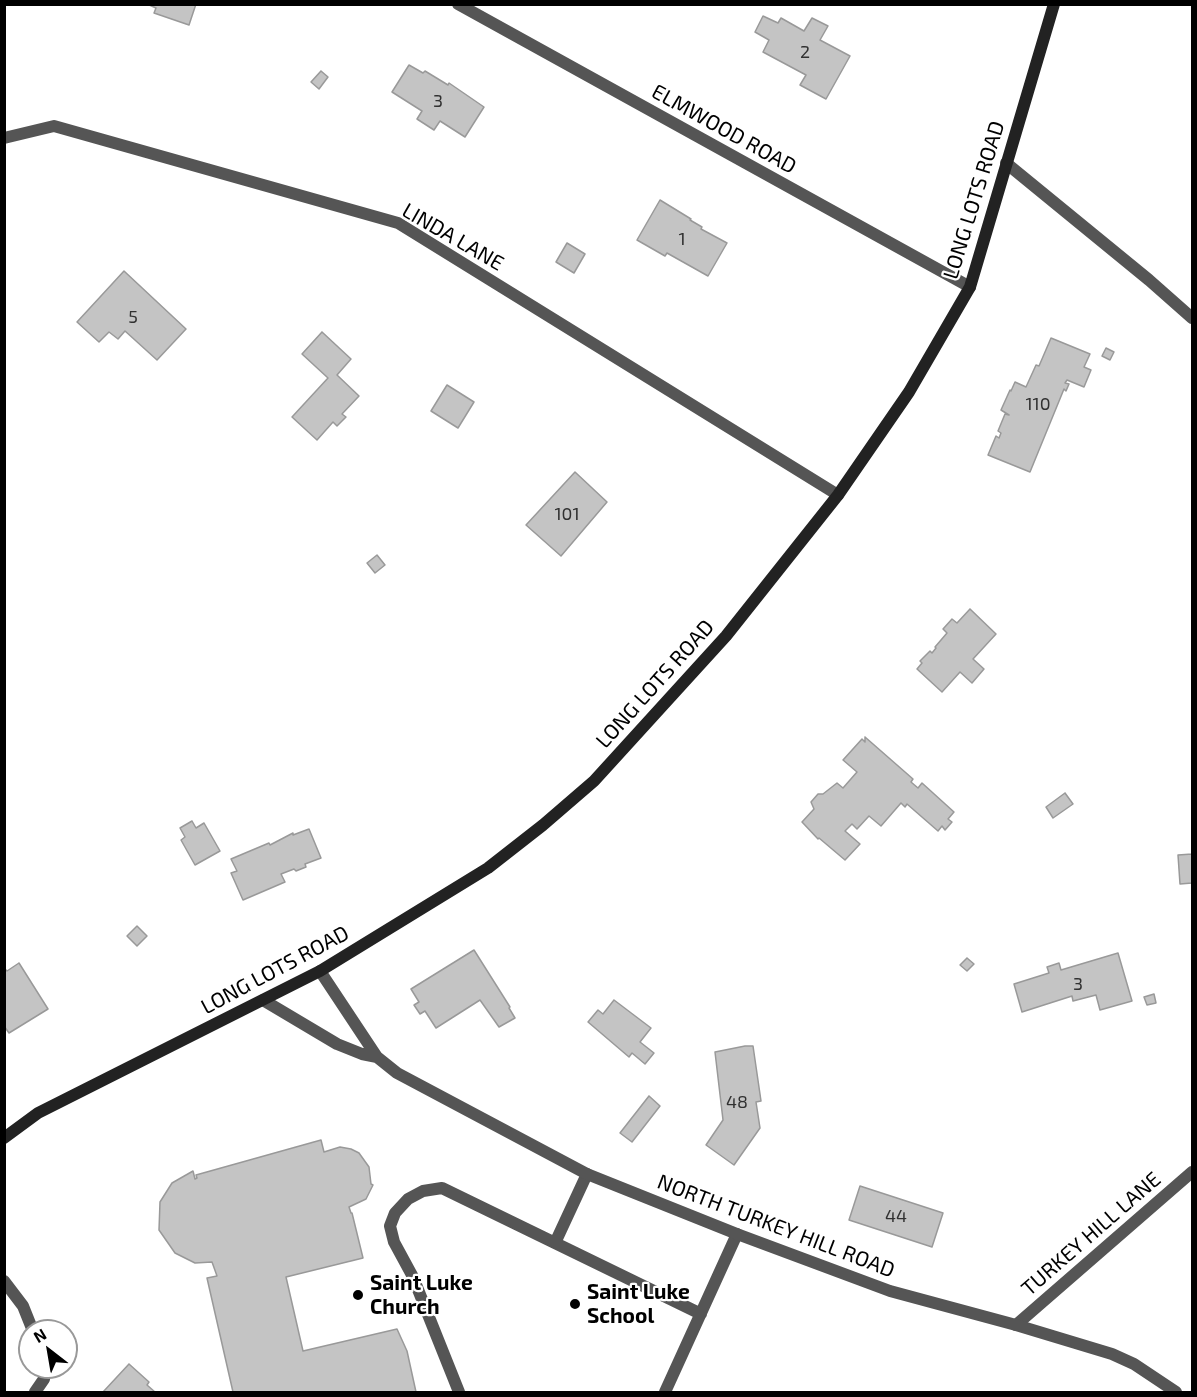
<!DOCTYPE html>
<html>
<head>
<meta charset="utf-8">
<style>
  body { margin:0 }
  #map { position:relative; width:1197px; height:1397px; overflow:hidden; background:#fff; font-family:"Exo 2",sans-serif }
  canvas { display:block }
  .frame { position:absolute; inset:0; border:6px solid #000; pointer-events:none }
  .north { position:absolute; left:18px; top:1319px; width:60px; height:60px; box-sizing:border-box; background:#fff; border:2px solid #999; border-radius:50%; rotate:329deg; font-size:16px; font-weight:700; line-height:24px; text-align:center; color:#000 }
  .north::after { content:''; display:block; margin:auto; width:21px; height:27px; background:#000; clip-path:polygon(50% 0,100% 100%,50% 72%,0 100%) }
</style>
</head>
<body>
<div id="map">
<canvas width="1197" height="1397"></canvas>
<div class="frame"></div>
<div class="north">N</div>
</div>
<script>
const ctx = document.querySelector('canvas').getContext('2d');
ctx.lineJoin = 'round';
function fillPath(path, color) { ctx.fillStyle = color; ctx.fill(path, 'evenodd'); }
const toPath = rows => new Path2D(rows.map(r => 'M' + r).join(''));
function strokePath(path, color, width, dash) { ctx.strokeStyle = color; ctx.lineWidth = width; ctx.lineCap = dash ? 'butt' : 'round'; ctx.setLineDash(dash || []); ctx.stroke(path); }
function drawText(font, color, halo, rows, align = 'center') {
  ctx.font = font + ' "Exo 2",sans-serif'; ctx.lineWidth = 4.5; ctx.setLineDash([]); ctx.textBaseline = 'middle'; ctx.strokeStyle = halo; ctx.fillStyle = color; for (const [text, x, y, turn = 0] of rows) {
    ctx.save(); ctx.translate(x, y); ctx.rotate((+turn || 0) * Math.PI / 180); ctx.textAlign = isNaN(turn) ? turn : align; if (halo) ctx.strokeText(text, 0, 0); ctx.fillText(text, 0, 0); ctx.restore();
  }
}
const building = toPath([
  [147,4,196,4,189,25,154,13,156,8,147,4],
  [763,16,778,23,781,18,804,31,812,18,828,26,820,40,850,56,826,99,800,85,806,75,763,52,769,40,755,32,763,16],
  [409,65,423,73,425,71,448,85,449,83,484,107,465,137,440,121,434,130,417,119,422,111,392,92,409,65],
  [321,71,328,77,319,89,311,82,321,71],
  [660,200,691,219,690,220,702,227,701,229,727,243,708,276,667,253,665,256,637,240,660,200],
  [567,243,585,254,574,273,556,262,567,243],
  [124,271,186,329,157,360,125,331,118,339,109,332,99,342,77,322,124,271],
  [322,332,351,359,337,375,359,396,342,414,346,417,337,426,333,422,317,440,292,417,328,378,302,354,322,332],
  [1051,338,1090,354,1084,367,1091,370,1084,387,1067,380,1065,383,1069,384,1066,391,1064,389,1030,472,988,455,996,436,999,438,1001,433,998,431,1005,414,1009,415,1001,410,1010,390,1011,391,1015,382,1026,387,1036,365,1039,366,1051,338],
  [1106,348,1114,352,1110,360,1102,356,1106,348],
  [447,385,474,402,458,428,431,411,447,385],
  [575,472,607,502,561,556,526,525,575,472],
  [377,555,385,565,375,573,367,563,377,555],
  [970,609,996,634,973,659,984,669,972,683,960,672,942,692,917,669,922,663,920,661,930,651,932,653,936,648,935,647,947,633,943,629,952,619,957,623,970,609],
  [865,737,913,779,911,782,918,788,922,783,954,812,948,819,952,822,945,830,942,826,938,831,907,804,905,807,901,803,881,826,869,816,857,829,852,824,845,831,860,844,845,860,819,838,818,839,802,822,814,809,811,802,818,794,823,794,837,783,843,788,857,772,843,760,862,739,865,742,865,737],
  [1065,793,1073,804,1053,818,1046,807,1065,793],
  [192,821,196,828,204,823,220,851,195,865,181,840,185,837,180,828,192,821],
  [309,829,321,858,305,864,306,867,296,871,294,869,281,874,285,882,243,900,231,873,237,871,231,859,269,843,270,845,293,833,293,835,309,829],
  [1192,841,1192,883,1180,884,1178,855,1192,854,1192,841],
  [137,926,147,936,137,946,127,936,137,926],
  [474,950,510,1007,509,1008,515,1018,499,1027,480,1000,436,1028,425,1011,420,1014,414,1005,419,1002,411,989,474,950],
  [1118,953,1132,1001,1100,1010,1096,995,1073,1001,1072,996,1022,1012,1014,984,1049,973,1047,967,1059,963,1061,970,1118,953],
  [967,958,974,964,967,971,960,965,967,958],
  [19,963,48,1009,9,1033,4,1026,4,968,7,971,19,963],
  [1154,994,1156,1003,1147,1005,1144,997,1154,994],
  [614,1000,651,1028,640,1042,654,1053,645,1064,632,1053,629,1057,588,1022,598,1010,603,1014,614,1000],
  [745,1046,753,1046,761,1101,756,1102,760,1128,734,1165,706,1145,723,1120,715,1052,745,1046],
  [649,1096,660,1106,632,1142,620,1133,649,1096],
  [321,1140,324,1152,340,1147,351,1149,359,1153,369,1167,371,1184,373,1185,366,1199,349,1207,351,1213,352,1213,363,1258,286,1277,303,1351,397,1329,407,1351,416,1392,233,1392,207,1278,217,1276,212,1262,195,1263,175,1253,159,1230,160,1202,172,1183,193,1171,195,1179,197,1178,196,1175,321,1140],
  [860,1186,943,1213,932,1247,849,1220,860,1186],
  [129,1364,149,1382,147,1385,155,1392,103,1392,129,1364]
]);
const service = toPath([
  [555,1243,587,1174],
  [4,1281,23,1306,33,1331],
  [35,1392,44,1379,46,1367],
  [459,1392,413,1277,394,1242,390,1226,395,1213,408,1199,423,1191,442,1188,701,1314],
  [665,1392,737,1234]
]);
const minor = toPath([
  [458,4,970,287],
  [4,138,54,126,398,223,838,495],
  [1006,163,1149,280,1192,318],
  [1016,1325,1192,1172]
]);
const tertiary = toPath([
  [320,971,377,1057,397,1073,587,1174,737,1234,890,1291,1016,1325,1112,1354,1134,1364,1176,1392],
  [263,1000,337,1044,362,1054,377,1057]
]);
const secondary = toPath([
  [4,1138,38,1113,320,971,488,868,543,825,594,781,726,636,838,495,909,392,970,287,1054,4]
]);
const markers = [
  [358,1295,6,"#000"],
  [575,1304,6,"#000"]
];
const numberNames = [
  ["2",805,52],
  ["3",438,101],
  ["1",682,239],
  ["5",133,317],
  ["110",1038,404],
  ["101",567,514],
  ["3",1078,984],
  ["48",737,1102],
  ["44",896,1216]
];
const streetNames = [
  ["ELMWOOD ROAD",724,129,29],
  ["LONG LOTS ROAD",974,200,-73],
  ["LINDA LANE",453,237,30],
  ["LONG LOTS ROAD",655,684,-48],
  ["LONG LOTS ROAD",275,970,-28],
  ["NORTH TURKEY HILL ROAD",776,1226,21],
  ["TURKEY HILL LANE",1091,1234,-41]
];
const poiNames = [
  ["Saint Luke",370,1283],
  ["Church",370,1307],
  ["Saint Luke",587,1292],
  ["School",587,1316]
];
fillPath(building, '#c4c4c4');
strokePath(building, '#999', 1.5);
strokePath(service, '#555', 12);
strokePath(minor, '#555', 12);
strokePath(tertiary, '#555', 12);
strokePath(secondary, '#222', 12);
for (const [x, y, r, color] of markers) { const dot = new Path2D(); dot.arc(x, y, r, 0, 2 * Math.PI); ctx.fillStyle = color; ctx.fill(dot); strokePath(dot, '#fff', 2); }
drawText('18px', '#313131', null, numberNames);
drawText('21px', '#000', '#fff', streetNames);
drawText('bold 21px', '#000', '#fff', poiNames, 'left');
</script>
</body>
</html>
